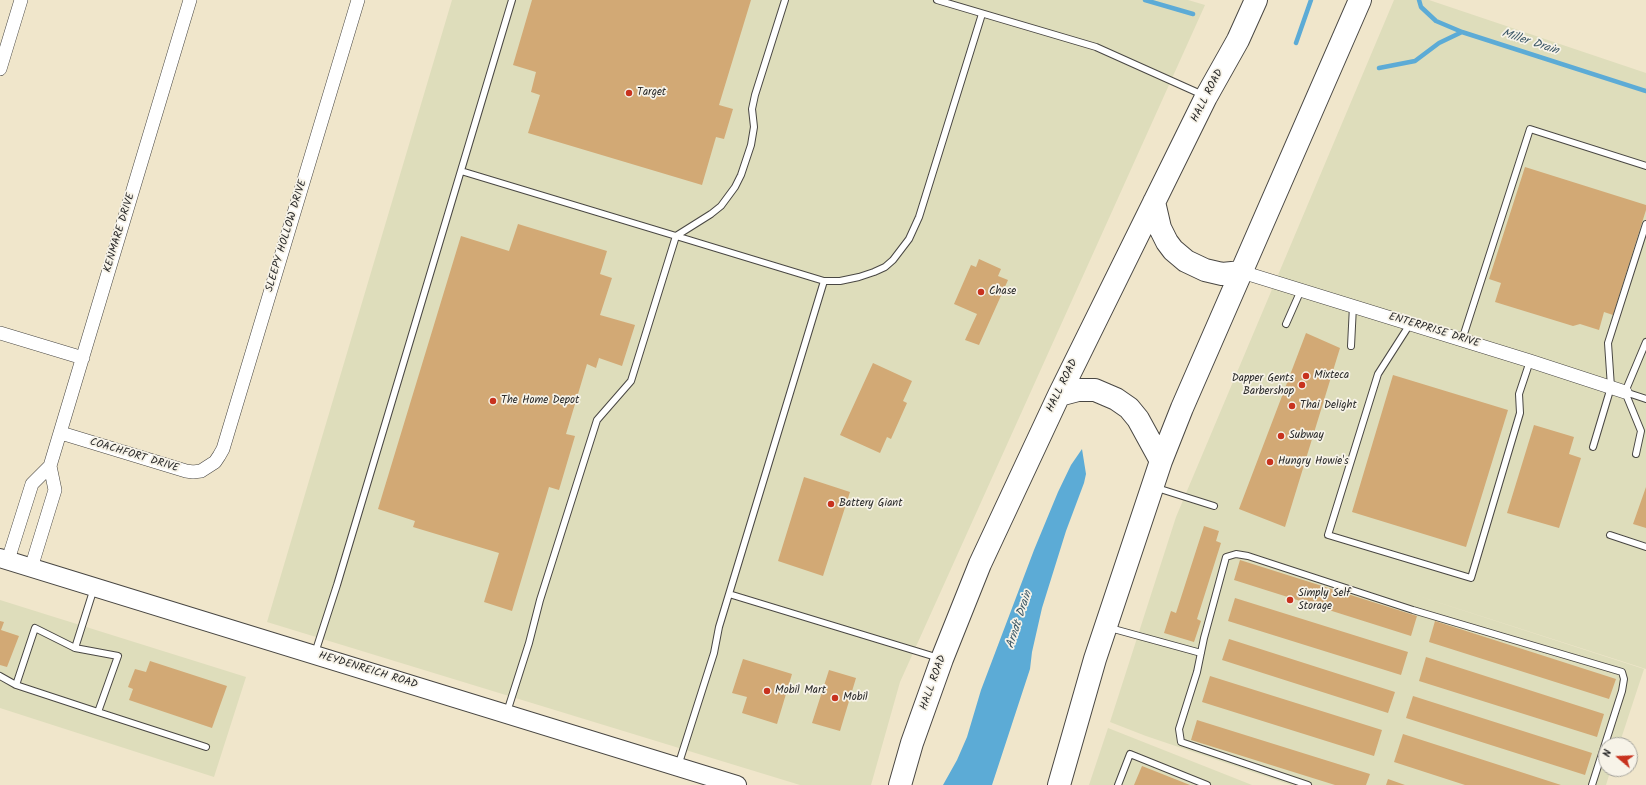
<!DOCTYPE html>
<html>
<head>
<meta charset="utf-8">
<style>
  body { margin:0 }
  #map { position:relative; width:1646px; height:785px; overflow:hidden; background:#f0e6cb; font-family:Kalam,sans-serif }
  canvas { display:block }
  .north { position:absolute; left:1598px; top:737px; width:40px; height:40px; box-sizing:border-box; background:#f7f3e8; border:1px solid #a5a39c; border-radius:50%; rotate:289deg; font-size:11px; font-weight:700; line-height:16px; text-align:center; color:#2b2b2b }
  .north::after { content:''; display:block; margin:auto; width:14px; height:18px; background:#c8321e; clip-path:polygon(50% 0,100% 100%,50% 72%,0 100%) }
</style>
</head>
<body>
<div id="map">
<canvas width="1646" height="785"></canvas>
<div class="north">N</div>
</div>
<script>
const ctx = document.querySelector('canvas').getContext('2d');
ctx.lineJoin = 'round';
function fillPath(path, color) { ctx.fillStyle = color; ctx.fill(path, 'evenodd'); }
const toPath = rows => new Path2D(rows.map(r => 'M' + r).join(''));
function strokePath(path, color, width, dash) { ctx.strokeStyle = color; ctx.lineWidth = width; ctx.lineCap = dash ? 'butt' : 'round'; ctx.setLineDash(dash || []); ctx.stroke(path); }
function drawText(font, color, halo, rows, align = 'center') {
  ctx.font = font + ' Kalam,sans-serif'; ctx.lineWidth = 3.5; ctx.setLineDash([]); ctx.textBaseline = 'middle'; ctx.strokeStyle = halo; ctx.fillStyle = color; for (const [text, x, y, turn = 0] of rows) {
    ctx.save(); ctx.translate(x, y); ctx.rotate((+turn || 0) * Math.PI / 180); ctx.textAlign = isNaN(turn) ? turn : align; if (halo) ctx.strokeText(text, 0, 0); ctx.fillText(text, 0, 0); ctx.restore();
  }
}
const built = toPath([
  [452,0,1188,0,1205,5,900,682,871,785,800,785,267,622],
  [1394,0,1429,0,1646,73,1646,669,1406,592,1644,669,1619,745,1606,745,1606,769,1611,769,1606,785,1291,785,1146,736,1110,722,1176,517],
  [0,600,246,677,214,777,0,708],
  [1108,728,1252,785,1089,785]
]);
const water = toPath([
  [1082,449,1086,474,1084,483,1066,531,1042,608,1032,652,1030,669,992,785,943,785,957,760,967,737,981,690,1034,550,1058,492,1071,465]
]);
const stream = toPath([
  [1145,0,1193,14],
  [1419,0,1421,7,1436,21,1462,32,1646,91],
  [1296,43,1311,0],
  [1379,68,1415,61,1439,43,1462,32]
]);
const building = toPath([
  [532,0,751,0,719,105,733,109,724,139,716,137,702,185,528,133,540,95,531,92,536,72,513,65],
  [1525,167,1646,205,1646,210,1613,315,1604,312,1599,330,1580,324,1573,326,1495,302,1501,283,1489,279],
  [518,224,607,251,600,274,612,278,600,315,635,325,622,366,599,358,596,368,587,364,566,434,575,436,559,490,549,487,512,611,484,602,499,553,413,527,415,521,378,509,461,236,509,251],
  [979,259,1001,269,998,276,1008,280,979,345,965,340,977,314,954,304,971,265,976,267],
  [1306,333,1340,348,1285,527,1239,509],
  [873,363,912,381,903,401,907,403,891,439,887,437,880,453,840,435],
  [1393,375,1508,410,1466,547,1352,512],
  [1534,425,1574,437,1569,454,1581,458,1559,528,1507,513],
  [804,477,850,492,823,576,778,561],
  [1646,487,1646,528,1633,524],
  [1204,526,1219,531,1216,541,1221,543,1197,619,1201,621,1194,642,1164,633,1171,611,1176,613],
  [1240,560,1417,616,1411,636,1234,580],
  [1235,598,1408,652,1401,675,1228,621],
  [0,621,4,622,1,630,19,636,7,667,0,665],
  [1435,621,1616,679,1609,699,1429,642],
  [1229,639,1395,692,1388,713,1222,660],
  [1426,657,1604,714,1597,737,1419,681],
  [743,659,792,674,777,724,742,713,747,697,732,693],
  [150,661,227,686,212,728,129,700,133,689,128,687,135,669,146,672],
  [829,670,856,678,840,731,812,723],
  [1210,676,1382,730,1374,756,1202,702],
  [1413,696,1592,753,1585,775,1406,718],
  [1197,720,1370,774,1366,785,1335,785,1191,740],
  [1403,734,1561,785,1465,785,1394,762],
  [1142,766,1190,785,1134,785],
  [1388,779,1405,785,1386,785]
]);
const lane = toPath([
  [937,0,1096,47,1203,95],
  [461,171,676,236,711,214,721,206,735,187,741,175,751,145,754,127,752,109,755,95,785,0],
  [1286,324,1301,290],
  [1410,324,1378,374,1328,535,1471,578,1520,413,1519,394,1530,361],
  [1462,340,1530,129,1646,166],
  [1351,346,1353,306],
  [1625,392,1646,399],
  [1593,447,1611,387,1608,343,1646,224],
  [1636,454,1641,431,1625,392,1646,342],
  [1157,488,1214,506],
  [1610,535,1646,547],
  [729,594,939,658],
  [1110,628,1201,653],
  [75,648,94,588],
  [315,653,337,585,512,0],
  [0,676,16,685,98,712,118,656,75,648,35,628,16,685],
  [98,712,206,747],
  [507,712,529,643,540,600,597,420,631,381,676,236,824,281],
  [678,766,714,653,719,627,824,281,840,281,859,277,874,272,885,267,893,260,909,239,919,217,982,14],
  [1118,785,1130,754,1207,785],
  [1308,785,1181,742,1179,729,1197,672,1204,638,1226,557,1236,554,1248,556,1413,610,1622,672,1624,679,1622,691,1592,785]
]);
const street = toPath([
  [0,69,21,0],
  [1242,272,1530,361,1625,392],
  [0,333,83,358],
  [61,433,186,471,193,472,201,471,215,462,219,456,223,449,358,0],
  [8,560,32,484,50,466,190,0],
  [31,568,55,490,50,466]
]);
const secondary = toPath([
  [0,558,737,785]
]);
const highway = toPath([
  [1154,202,1160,228,1167,242,1173,250,1186,261,1205,270,1222,274,1242,272],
  [1059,395,1078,390,1095,390,1116,399,1129,408,1138,419,1161,461],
  [900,785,912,743,942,659,980,564,1059,395,1206,97,1238,40,1256,0],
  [1059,785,1095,659,1161,461,1182,408,1360,0]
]);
const markers = [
  [629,93,4,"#c8321e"],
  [981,292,4,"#c8321e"],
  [1306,376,4,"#c8321e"],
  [1302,385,4,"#c8321e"],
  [493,401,4,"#c8321e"],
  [1292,406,4,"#c8321e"],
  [1281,436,4,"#c8321e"],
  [1270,462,4,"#c8321e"],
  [831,504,4,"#c8321e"],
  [1290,600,4,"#c8321e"],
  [767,691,4,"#c8321e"],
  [835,698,4,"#c8321e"]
];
const poiNames = [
  ["Target",637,93],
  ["Chase",989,292],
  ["Mixteca",1314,376],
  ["Dapper Gents",1294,379,"right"],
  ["Barbershop",1294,392,"right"],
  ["The Home Depot",501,401],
  ["Thai Delight",1300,406],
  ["Subway",1289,436],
  ["Hungry Howie's",1278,462],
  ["Battery Giant",839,504],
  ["Simply Self",1298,594],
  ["Storage",1298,607],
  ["Mobil Mart",775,691],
  ["Mobil",843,698]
];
const streetNames = [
  ["HALL ROAD",1208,96,-63],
  ["KENMARE DRIVE",120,233,-73],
  ["SLEEPY HOLLOW DRIVE",287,236,-73],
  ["ENTERPRISE DRIVE",1434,331,17],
  ["HALL ROAD",1063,386,-64],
  ["COACHFORT DRIVE",134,456,17],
  ["HEYDENREICH ROAD",368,671,17],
  ["HALL ROAD",934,683,-70]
];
const waterNames = [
  ["Miller Drain",1530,43,18],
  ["Arndt Drain",1020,620,-72]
];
fillPath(built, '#deddbb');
fillPath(water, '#5cabd6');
strokePath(stream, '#5cabd6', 4.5);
fillPath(building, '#d2a975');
strokePath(lane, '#494743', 8);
strokePath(street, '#494743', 14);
strokePath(secondary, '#494743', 20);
strokePath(highway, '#494743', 24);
strokePath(lane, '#fff', 6);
strokePath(street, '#fff', 13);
strokePath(secondary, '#fff', 18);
strokePath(highway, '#fff', 22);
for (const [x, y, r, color] of markers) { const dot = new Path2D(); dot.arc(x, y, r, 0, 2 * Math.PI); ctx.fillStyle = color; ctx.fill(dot); strokePath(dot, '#f7f3e8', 1.5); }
drawText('11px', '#2b2b2b', '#f7f3e8', poiNames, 'left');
drawText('11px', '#2b2b2b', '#f7f3e8', streetNames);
drawText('italic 12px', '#3c5867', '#f7f3e8', waterNames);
</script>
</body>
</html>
